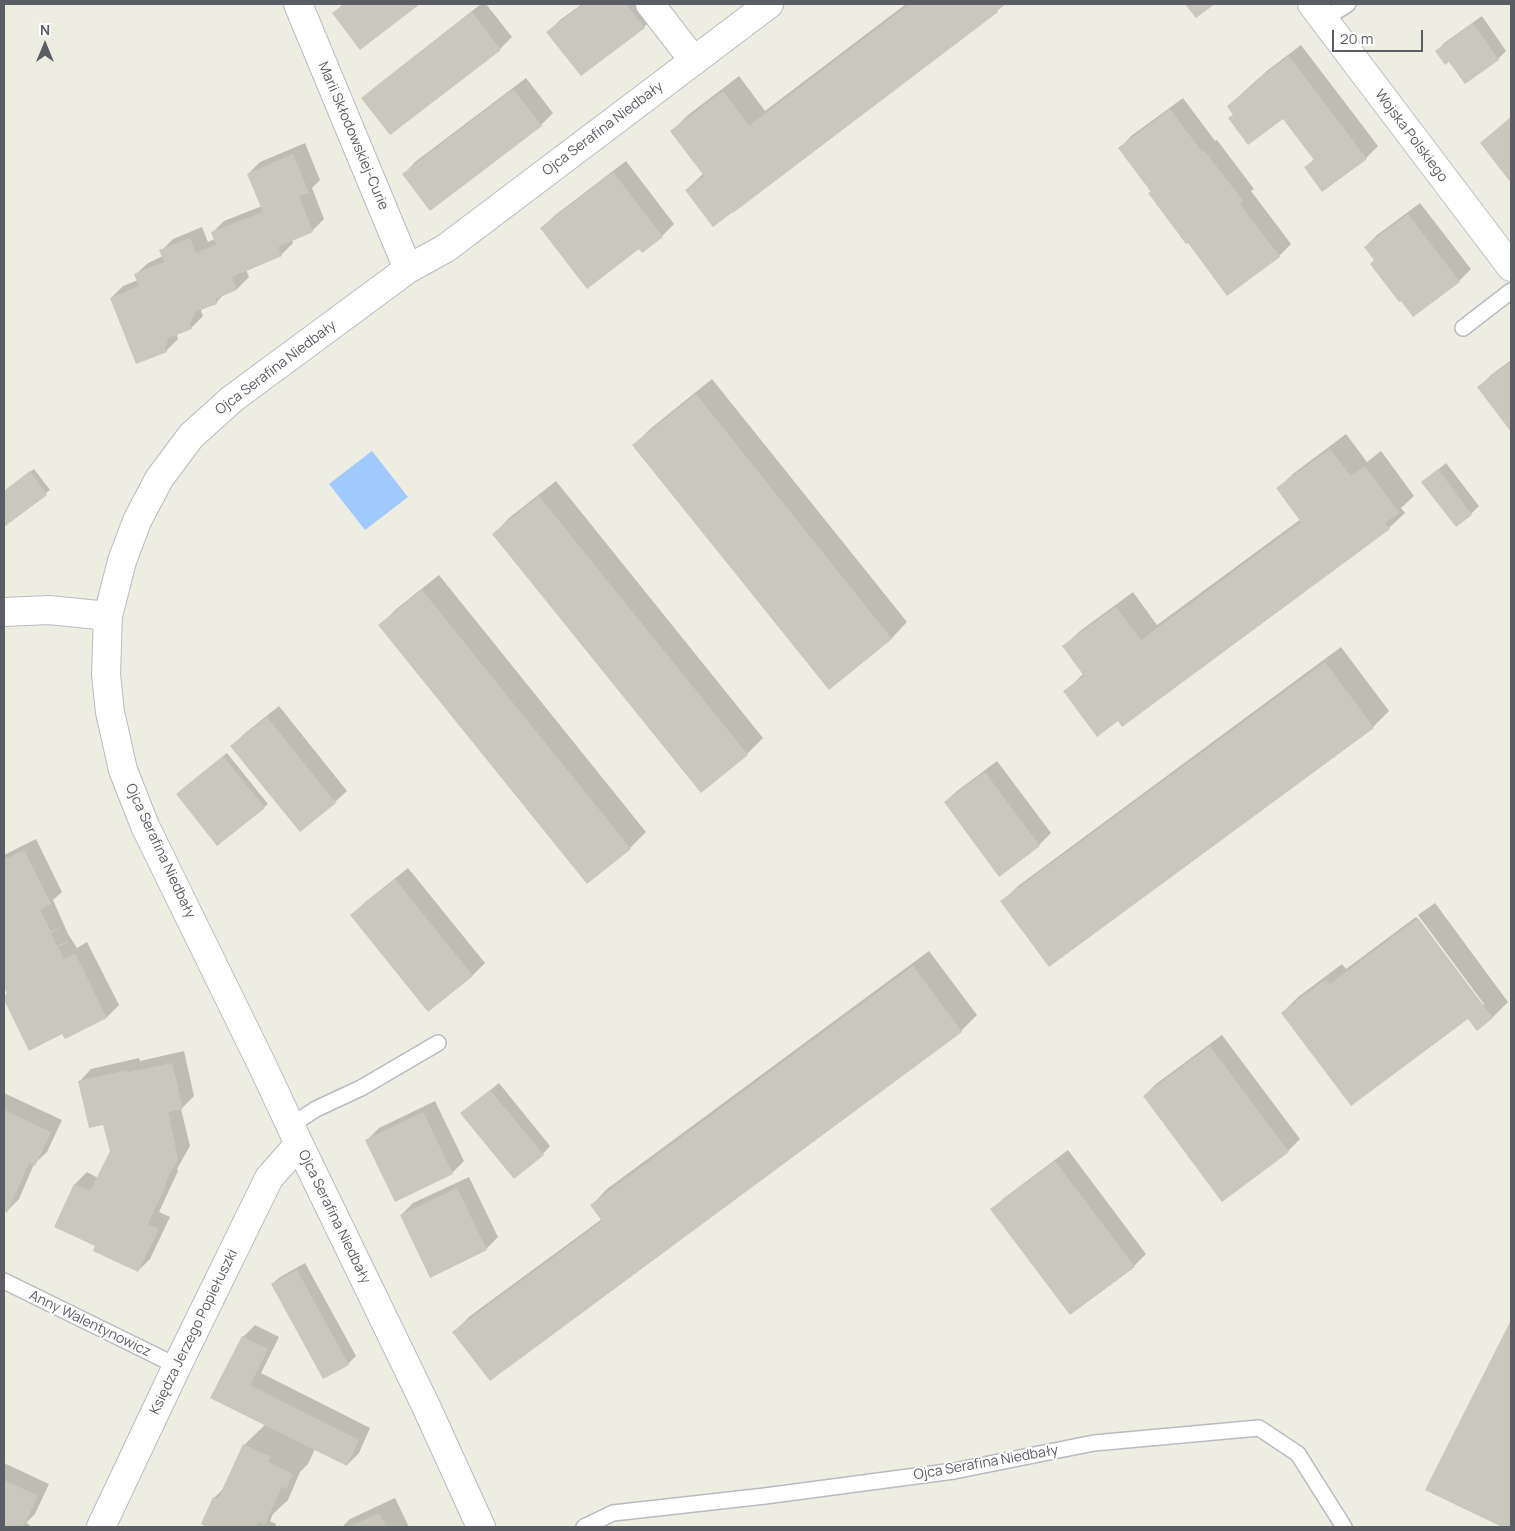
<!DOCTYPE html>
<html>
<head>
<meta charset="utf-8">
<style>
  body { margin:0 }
  #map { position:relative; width:1515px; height:1531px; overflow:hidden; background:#eeede1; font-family:Manrope,sans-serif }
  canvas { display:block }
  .frame { position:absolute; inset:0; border:5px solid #5a5d63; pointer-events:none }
  .north { position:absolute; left:20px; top:20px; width:50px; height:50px; -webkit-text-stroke:4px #fff; paint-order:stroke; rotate:0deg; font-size:14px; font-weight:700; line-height:20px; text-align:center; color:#5a5d63 }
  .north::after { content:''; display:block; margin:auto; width:18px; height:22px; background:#5a5d63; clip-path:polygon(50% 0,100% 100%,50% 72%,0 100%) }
  .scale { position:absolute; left:1332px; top:30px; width:91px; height:22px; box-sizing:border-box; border:2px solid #5a5d63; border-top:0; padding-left:6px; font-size:15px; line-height:18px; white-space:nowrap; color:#5a5d63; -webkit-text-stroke:4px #fff; paint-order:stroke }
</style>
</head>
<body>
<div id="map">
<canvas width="1515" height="1531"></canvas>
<div class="frame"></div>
<div class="north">N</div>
<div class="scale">20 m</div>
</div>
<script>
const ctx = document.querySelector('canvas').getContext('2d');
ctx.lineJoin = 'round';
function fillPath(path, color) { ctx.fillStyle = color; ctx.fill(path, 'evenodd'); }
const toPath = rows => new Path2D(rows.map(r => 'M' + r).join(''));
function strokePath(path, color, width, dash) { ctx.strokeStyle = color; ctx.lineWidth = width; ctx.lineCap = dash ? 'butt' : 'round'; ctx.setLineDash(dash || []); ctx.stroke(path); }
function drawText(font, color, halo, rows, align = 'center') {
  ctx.font = font + ' Manrope,sans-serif'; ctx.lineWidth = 4; ctx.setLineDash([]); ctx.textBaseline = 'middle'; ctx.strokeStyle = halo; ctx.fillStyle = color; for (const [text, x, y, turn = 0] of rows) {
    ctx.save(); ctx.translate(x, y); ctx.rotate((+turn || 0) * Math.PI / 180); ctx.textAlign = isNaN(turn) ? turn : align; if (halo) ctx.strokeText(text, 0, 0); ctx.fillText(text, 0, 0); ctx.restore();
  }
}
const water = toPath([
  [372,451,408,497,365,530,329,484]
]);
const shadow = toPath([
  [343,4,418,4,361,48,334,14],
  [481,4,486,4,512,37,500,49,390,134,363,98,375,87],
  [582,4,647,4,656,15,644,27,548,32,560,20],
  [906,4,1004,4,997,11,686,190,704,173,672,131,688,115,739,76,765,111],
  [1482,16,1506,51,1498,59,1465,82,1450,61,1437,51,1444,43],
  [1301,45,1378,146,1366,158,1306,168,1314,159,1283,117,1229,118,1234,114,1228,106,1268,70],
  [526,78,553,113,541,125,404,174,415,162],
  [1183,98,1215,141,1217,140,1254,189,1251,191,1291,244,1279,256,1152,192,1120,148,1131,136],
  [1511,117,1511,181,1481,143],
  [305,143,320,180,312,188,324,219,312,231,292,240,293,243,281,255,246,270,249,277,237,289,225,293,216,303,203,308,201,311,203,316,191,328,178,333,177,336,178,339,166,351,111,298,123,286,138,280,136,274,148,263,163,256,161,251,173,239,202,227,208,242,215,239,212,233,224,221,262,206,248,174,260,162],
  [626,161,674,224,662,236,639,248,542,228,554,216],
  [1420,203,1471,269,1459,281,1375,260,1365,247,1377,235],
  [1511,360,1511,429,1479,387,1491,375],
  [712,379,907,622,892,638,829,689,634,445,650,429],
  [1346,434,1367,462,1381,451,1414,496,1401,508,1405,513,1389,528,1118,720,1065,692,1084,673,1064,646,1080,631,1133,592,1157,625,1301,519,1278,488,1294,473],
  [1446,463,1479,506,1471,514,1423,482],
  [34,469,50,490,4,526,4,491],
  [556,481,763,738,747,754,494,534,509,518],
  [439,575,646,832,630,848,587,882,380,626,395,610],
  [1341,647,1389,711,1373,727,1002,902,1018,886],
  [279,706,347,791,335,802,232,746,244,734],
  [227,753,268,804,264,807,181,790],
  [997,761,1051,833,1039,845,945,802,957,791],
  [36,839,62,892,53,900,68,934,77,948,87,942,119,1005,107,1017,65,1038,63,1032,30,1049,4,997,8,993,4,984,4,855],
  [408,868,485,963,473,975,428,1010,352,915,364,903],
  [1435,903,1508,1002,1493,1017,1477,1029,1468,1017,1282,1013,1298,997,1342,964,1346,969,1416,917,1482,1006,1484,1004,1418,915],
  [929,951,977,1015,961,1031,490,1380,454,1332,470,1316,602,1219,592,1205,607,1189],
  [1222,1035,1300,1139,1288,1151,1144,1096,1156,1084],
  [184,1051,194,1096,181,1109,190,1146,177,1169,178,1170,178,1171,159,1212,170,1217,150,1259,138,1271,97,1245,56,1227,75,1184,87,1172,98,1178,111,1151,104,1123,80,1081,91,1069,139,1058,140,1061],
  [499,1083,550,1146,543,1154,462,1113],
  [4,1093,62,1120,47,1152,34,1164,19,1199,7,1211,4,1210],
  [435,1101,464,1161,452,1173,367,1140,379,1128],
  [1068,1150,1146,1254,1134,1266,992,1210,1004,1198],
  [469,1177,498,1237,486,1249,401,1215,413,1203],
  [305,1263,356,1356,348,1364,272,1284,280,1277],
  [1511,1323,1511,1527,1501,1527,1502,1526,1427,1489],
  [255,1325,279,1337,261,1373,370,1428,359,1453,347,1465,315,1449,308,1464,300,1472,288,1500,273,1514,270,1521,276,1524,275,1527,206,1527,207,1526,203,1524,215,1497,224,1488,244,1445,266,1424,212,1397,243,1337],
  [4,1463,49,1484,35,1514,26,1523,30,1525,29,1527,4,1527],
  [395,1498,409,1527,342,1527,350,1519]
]);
const building = toPath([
  [344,4,420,4,360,50,332,13],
  [583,4,626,4,645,28,581,76,546,32],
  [907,4,1006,4,997,11,998,12,733,213,733,212,713,227,685,190,704,176,670,131,723,91,749,126,908,5],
  [1185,4,1215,4,1196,18],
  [472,12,501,50,390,135,361,98],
  [1473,23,1499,60,1465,84,1449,62,1445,65,1435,51],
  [1289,56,1367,159,1322,192,1304,167,1314,160,1283,119,1248,145,1228,118,1233,115,1227,106,1255,84,1254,82],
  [513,89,542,126,430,211,402,174],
  [1170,109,1202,152,1205,151,1243,201,1240,204,1280,257,1227,296,1188,243,1186,244,1148,193,1151,192,1118,148],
  [1511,117,1511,183,1480,143],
  [293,154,309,193,299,196,313,232,278,247,282,256,232,277,237,290,215,299,217,304,195,312,190,324,192,329,169,338,165,348,167,352,136,364,110,298,139,286,134,274,164,262,159,250,190,238,196,253,216,245,211,232,263,212,247,174],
  [613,172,663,237,642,253,639,249,587,289,540,228],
  [1408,214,1460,282,1413,317,1401,301,1399,302,1370,264,1374,260,1364,247],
  [1511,361,1511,432,1477,387],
  [696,394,892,639,829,690,632,445],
  [1330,449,1351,476,1365,466,1399,513,1385,523,1390,529,1122,727,1118,721,1097,737,1063,691,1084,676,1062,646,1116,607,1141,640,1301,522,1276,488],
  [1438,469,1472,515,1456,527,1421,482],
  [30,471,47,495,4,527,4,491],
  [539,496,748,755,701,793,492,534],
  [422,590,631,849,587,884,378,625],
  [1325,662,1374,728,1049,967,1000,901],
  [267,717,336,803,300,832,230,746],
  [223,756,265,808,217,846,176,794],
  [985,772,1040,846,999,877,944,802],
  [24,850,51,904,40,910,51,931,57,928,58,929,51,933,57,946,67,941,68,942,58,947,64,959,75,953,107,1018,65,1039,62,1034,29,1051,4,1000,4,996,7,994,4,987,4,860],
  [395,879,473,976,428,1012,350,915],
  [1418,918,1493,1018,1477,1031,1468,1019,1351,1106,1281,1013,1326,979,1330,984],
  [913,966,962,1032,490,1381,452,1332,602,1221,590,1205],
  [1210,1046,1289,1152,1222,1202,1143,1096],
  [172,1063,183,1109,168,1112,178,1159,166,1181,167,1182,166,1185,148,1224,159,1229,138,1272,93,1251,95,1246,54,1227,74,1184,90,1191,110,1151,103,1125,89,1128,78,1081,127,1070,128,1072],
  [490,1090,544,1155,514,1179,460,1113],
  [4,1110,51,1132,35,1166,29,1163,7,1213,4,1211],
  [423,1112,453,1174,395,1202,365,1140],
  [1055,1161,1135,1267,1070,1315,990,1209],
  [457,1188,487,1250,430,1278,400,1215],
  [297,1270,349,1365,323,1379,271,1284],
  [1511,1320,1511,1527,1499,1527,1500,1526,1425,1490],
  [242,1336,268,1349,250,1385,359,1440,347,1466,210,1398],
  [243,1444,271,1457,268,1462,293,1474,286,1489,282,1487,265,1524,258,1521,256,1527,204,1527,205,1526,201,1524,213,1497,218,1499],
  [4,1480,38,1496,23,1527,18,1525,17,1527,4,1527],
  [379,1513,386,1527,349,1527]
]);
const lane = toPath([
  [1324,19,1348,4],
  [1463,328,1511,291],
  [290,1126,316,1109,361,1088,438,1043],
  [4,1281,177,1366],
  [584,1527,613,1513,765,1496,954,1471,1094,1443,1259,1428,1298,1454,1344,1527]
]);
const street = toPath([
  [298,4,408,269],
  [650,4,694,61],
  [4,612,49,610,108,616],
  [101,1527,177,1366,269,1178,299,1144],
  [481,1527,425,1404,299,1144,264,1069,145,826,123,770,110,712,106,674,108,616,122,561,137,521,159,479,191,436,232,399,408,269,446,248,769,4]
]);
const secondary = toPath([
  [1312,4,1511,267]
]);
const streetNames = [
  ["Ojca Serafina Niedbały",603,129,-37],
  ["Marii Skłodowskiej-Curie",353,136,67],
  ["Wojska Polskiego",1411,136,53],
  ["Ojca Serafina Niedbały",276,368,-37],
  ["Ojca Serafina Niedbały",160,851,65],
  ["Ojca Serafina Niedbały",334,1217,64],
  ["Anny Walentynowicz",90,1324,26],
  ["Księdza Jerzego Popiełuszki",194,1332,-64],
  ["Ojca Serafina Niedbały",986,1463,-10]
];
fillPath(water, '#a0c9ff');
fillPath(shadow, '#0003');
fillPath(building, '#c9c7be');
strokePath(lane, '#b9bbc1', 18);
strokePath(street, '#b9bbc1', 30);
strokePath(secondary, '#bcbec6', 30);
strokePath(lane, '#fff', 15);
strokePath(street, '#fff', 28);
strokePath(secondary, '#fff', 28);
drawText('14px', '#5a5d63', '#fff', streetNames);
</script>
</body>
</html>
